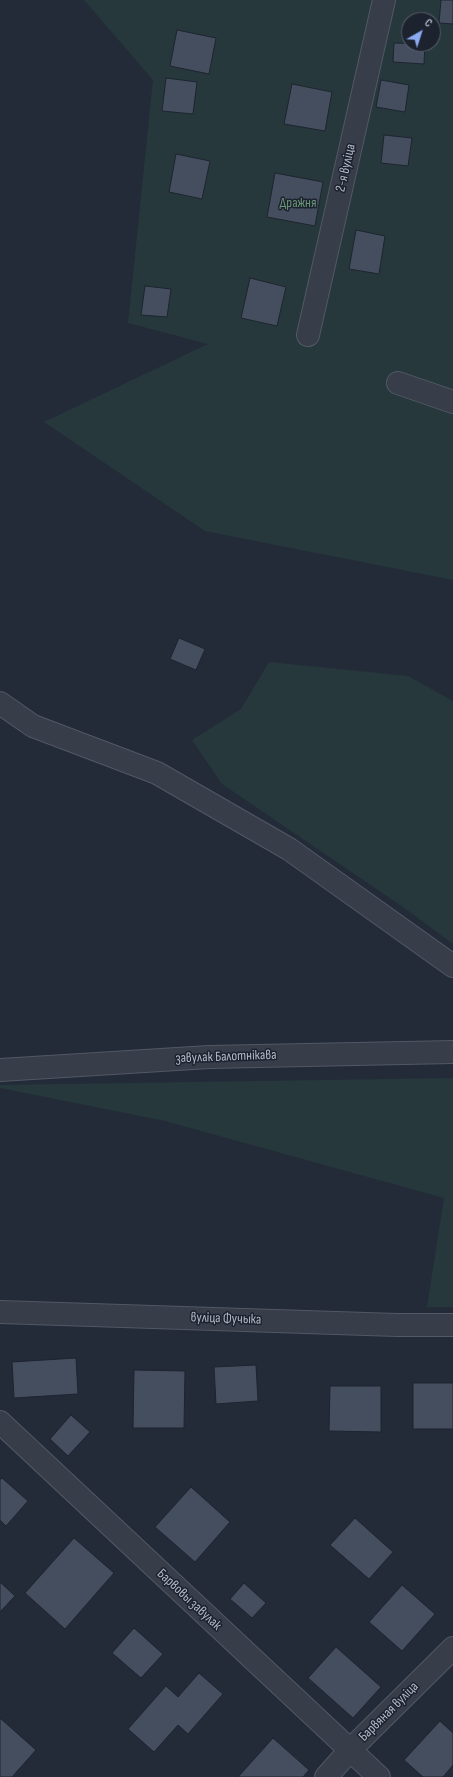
<!DOCTYPE html>
<html>
<head>
<meta charset="utf-8">
<style>
  body { margin:0 }
  #map { position:relative; width:453px; height:1777px; overflow:hidden; background:#232b39; font-family:"Sofia Sans Condensed",sans-serif }
  canvas { display:block }
  .north { position:absolute; left:401px; top:12px; width:40px; height:40px; box-sizing:border-box; background:#1c222e; border:1px solid #585e6a; border-radius:50%; rotate:39deg; font-size:11px; font-weight:700; line-height:16px; text-align:center; color:#b2b8c5 }
  .north::after { content:''; display:block; margin:auto; width:14px; height:18px; background:#8babf1; clip-path:polygon(50% 0,100% 100%,50% 72%,0 100%) }
</style>
</head>
<body>
<div id="map">
<canvas width="453" height="1777"></canvas>
<div class="north">С</div>
</div>
<script>
const ctx = document.querySelector('canvas').getContext('2d');
ctx.lineJoin = 'round';
function fillPath(path, color) { ctx.fillStyle = color; ctx.fill(path, 'evenodd'); }
const toPath = rows => new Path2D(rows.map(r => 'M' + r).join(''));
function strokePath(path, color, width, dash) { ctx.strokeStyle = color; ctx.lineWidth = width; ctx.lineCap = dash ? 'butt' : 'round'; ctx.setLineDash(dash || []); ctx.stroke(path); }
function drawText(font, color, halo, rows, align = 'center') {
  ctx.font = font + ' "Sofia Sans Condensed",sans-serif'; ctx.lineWidth = 3; ctx.setLineDash([]); ctx.textBaseline = 'middle'; ctx.strokeStyle = halo; ctx.fillStyle = color; for (const [text, x, y, turn = 0] of rows) {
    ctx.save(); ctx.translate(x, y); ctx.rotate((+turn || 0) * Math.PI / 180); ctx.textAlign = isNaN(turn) ? turn : align; if (halo) ctx.strokeText(text, 0, 0); ctx.fillText(text, 0, 0); ctx.restore();
  }
}
const green = toPath([
  [84,0,453,0,453,580,205,531,44,422,208,344,128,323,153,80],
  [409,20,433,20,433,44,409,44],
  [269,662,408,676,453,701,453,944,403,907,222,784,192,740,241,709],
  [453,1078,453,1307,427,1307,444,1198,165,1121,0,1088,0,1085]
]);
const building = toPath([
  [441,0,453,0,453,24,439,23,441,0],
  [177,30,216,38,209,74,170,66,177,30],
  [394,43,425,44,424,64,393,62,394,43],
  [166,78,197,82,193,114,162,111,166,78],
  [381,80,409,85,405,112,376,107,381,80],
  [292,84,332,92,325,131,284,124,292,84],
  [384,135,412,138,408,166,381,163,384,135],
  [176,154,210,161,202,199,169,192,176,154],
  [275,173,323,182,315,226,267,217,275,173],
  [356,230,385,236,379,274,349,269,356,230],
  [250,278,286,287,277,326,241,318,250,278],
  [145,286,171,289,167,317,141,315,145,286],
  [179,638,205,649,196,670,170,659,179,638],
  [76,1358,78,1394,14,1398,12,1362,76,1358],
  [256,1365,258,1401,216,1404,214,1367,256,1365],
  [134,1370,185,1371,184,1428,133,1428,134,1370],
  [413,1383,453,1383,453,1429,413,1429,413,1383],
  [330,1386,381,1386,381,1432,329,1431,330,1386],
  [71,1415,90,1432,68,1456,50,1439,71,1415],
  [2,1478,28,1501,6,1526,0,1520,0,1480,2,1478],
  [191,1487,230,1522,195,1562,155,1527,191,1487],
  [355,1518,393,1552,369,1579,330,1545,355,1518],
  [74,1538,114,1573,65,1629,25,1593,74,1538],
  [0,1582,15,1596,0,1612,0,1582],
  [244,1583,266,1603,252,1618,230,1599,244,1583],
  [402,1585,435,1614,402,1651,369,1622,402,1585],
  [134,1628,163,1654,141,1678,112,1653,134,1628],
  [336,1647,381,1687,353,1718,308,1678,336,1647],
  [199,1673,223,1694,188,1734,178,1725,154,1752,128,1729,166,1686,178,1697,199,1673],
  [0,1718,36,1750,12,1777,0,1777,0,1718],
  [440,1721,453,1733,453,1765,443,1777,423,1777,404,1760,440,1721],
  [273,1738,309,1770,303,1777,238,1777,273,1738]
]);
const minor = toPath([
  [308,335,384,0],
  [398,383,453,402],
  [0,703,33,726,157,773,289,849,453,966],
  [0,1070,209,1057,453,1052],
  [0,1312,397,1325,453,1325],
  [0,1422,379,1777],
  [326,1777,350,1750,453,1648]
]);
const streetNames = [
  ["2-я вуліца",346,168,-77],
  ["завулак Балотнікава",226,1057,-2],
  ["вуліца Фучыка",226,1319,2],
  ["Барвовы завулак",189,1600,43],
  ["Барвяная вуліца",389,1712,-45]
];
const parkNames = [
  ["Дражня",298,203]
];
fillPath(green, '#26383b');
fillPath(building, '#444e5e');
strokePath(building, '#1e2430', 1);
strokePath(minor, '#525864', 24);
strokePath(minor, '#373d49', 22);
drawText('14px', '#b2b8c5', '#1c222e', streetNames);
drawText('14px', '#6a9577', '#1c222e', parkNames);
</script>
</body>
</html>
